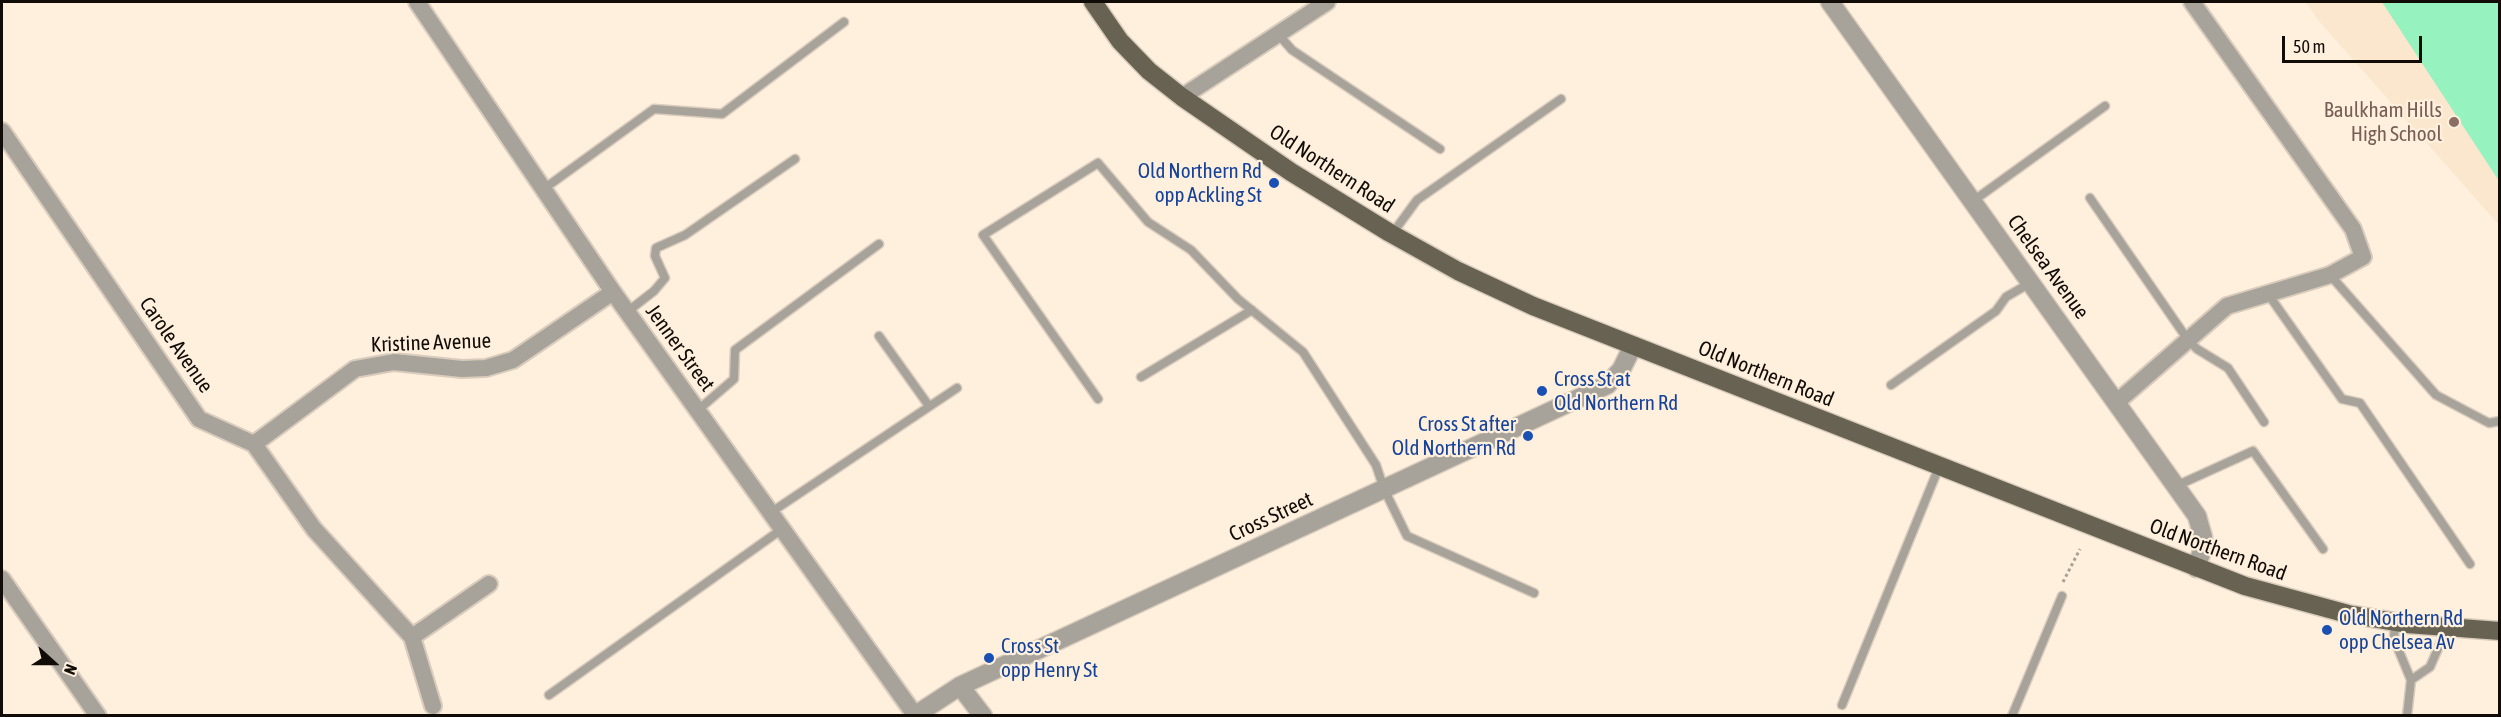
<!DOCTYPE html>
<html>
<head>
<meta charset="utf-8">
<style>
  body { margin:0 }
  #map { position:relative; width:2501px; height:717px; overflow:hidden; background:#fff0de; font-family:"Asap Condensed",sans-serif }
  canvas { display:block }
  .frame { position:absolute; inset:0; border:3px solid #110c07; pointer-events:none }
  .north { position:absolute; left:24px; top:633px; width:60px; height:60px; -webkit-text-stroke:4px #fff0de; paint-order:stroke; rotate:111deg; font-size:16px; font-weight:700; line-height:24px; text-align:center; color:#110c07 }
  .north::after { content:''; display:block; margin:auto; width:21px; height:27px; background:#110c07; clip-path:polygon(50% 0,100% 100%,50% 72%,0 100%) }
  .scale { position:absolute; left:2282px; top:36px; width:140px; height:27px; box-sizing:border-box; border:3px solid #110c07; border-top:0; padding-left:8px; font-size:18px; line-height:21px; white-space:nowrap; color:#110c07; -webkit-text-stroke:4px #fff0de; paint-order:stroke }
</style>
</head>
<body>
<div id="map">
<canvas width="2501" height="717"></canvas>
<div class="frame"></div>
<div class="north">N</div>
<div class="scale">50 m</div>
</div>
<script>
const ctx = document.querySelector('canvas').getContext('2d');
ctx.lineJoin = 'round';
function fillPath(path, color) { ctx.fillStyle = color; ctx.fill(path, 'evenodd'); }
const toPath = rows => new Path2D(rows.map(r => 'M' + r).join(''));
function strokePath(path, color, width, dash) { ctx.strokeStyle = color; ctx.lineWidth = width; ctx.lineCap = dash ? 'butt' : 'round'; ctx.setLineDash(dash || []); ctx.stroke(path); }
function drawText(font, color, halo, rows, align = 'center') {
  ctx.font = font + ' "Asap Condensed",sans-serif'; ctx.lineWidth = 4.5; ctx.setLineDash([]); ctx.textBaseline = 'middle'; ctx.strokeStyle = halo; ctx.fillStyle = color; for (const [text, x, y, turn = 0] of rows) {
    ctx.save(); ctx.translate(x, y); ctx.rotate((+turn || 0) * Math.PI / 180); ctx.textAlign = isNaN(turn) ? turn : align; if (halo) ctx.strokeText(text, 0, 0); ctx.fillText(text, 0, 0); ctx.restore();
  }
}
const built = toPath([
  [2306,2,2499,2,2499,225,2318,20]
]);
const green = toPath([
  [2382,2,2499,2,2499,181]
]);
const path = toPath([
  [2063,582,2080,549]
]);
const service = toPath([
  [1278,34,1292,50,1440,149],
  [545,188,654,109,722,114,844,22],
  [2090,198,2188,340,2197,349,2228,368,2264,422],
  [1973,201,2105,106],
  [1392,234,1417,200,1561,99],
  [2330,275,2436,395,2489,423,2500,421],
  [2268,294,2342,399,2360,403,2470,564],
  [627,312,654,291,665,278,655,256,656,248,685,235,795,159],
  [879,336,929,406],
  [1141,377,1252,310],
  [1891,385,1996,311,2006,297,2030,283],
  [1098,399,983,235,1098,163,1148,222,1191,250,1238,299,1303,352,1376,465,1384,489,1407,536,1534,593],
  [698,410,734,379,735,350,879,244],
  [2176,486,2253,451,2323,549],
  [770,513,957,388],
  [2395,622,2394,639,2411,680,2430,667,2447,628],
  [549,695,782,529],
  [1842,705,1939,467],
  [2012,716,2062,596],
  [2407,716,2411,680]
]);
const minor = toPath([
  [417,2,613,292,915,715],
  [1182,97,1327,2],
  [2,131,199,419,254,444,314,529,412,637,433,706],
  [2117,402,2227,306,2330,275,2363,257,2353,229,2192,2],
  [254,444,355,369,394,362,462,369,486,368,513,360,613,292],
  [2,579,98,716],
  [412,637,489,584]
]);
const tertiary = toPath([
  [1830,2,2197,516,2203,537,2203,548,2196,568],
  [960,686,983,716],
  [914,716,960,686,1607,385,1621,370,1633,346]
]);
const primary = toPath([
  [1093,2,1120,41,1149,71,1182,97,1291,172,1390,233,1458,271,1533,306,2245,586,2348,614,2407,624,2500,631]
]);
const markers = [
  [2454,122,6,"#8d6e63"],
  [1274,183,6,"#1a4fb4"],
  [1542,391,6,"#1a4fb4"],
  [1528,436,6,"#1a4fb4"],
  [2327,630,6,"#1a4fb4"],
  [989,658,6,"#1a4fb4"]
];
const educationNames = [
  ["Baulkham Hills",2442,110],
  ["High School",2442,134]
];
const streetNames = [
  ["Old Northern Road",1332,169,33],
  ["Chelsea Avenue",2048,267,54],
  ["Kristine Avenue",431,343,-2],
  ["Carole Avenue",176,345,55],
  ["Jenner Street",680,348,54],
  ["Old Northern Road",1766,374,22],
  ["Cross Street",1271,517,-25],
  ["Old Northern Road",2218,550,20]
];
const transitNames = [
  ["Old Northern Rd",1262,171,"right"],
  ["opp Ackling St",1262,195,"right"],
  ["Cross St at",1554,379],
  ["Old Northern Rd",1554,403],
  ["Cross St after",1516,424,"right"],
  ["Old Northern Rd",1516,448,"right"],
  ["Old Northern Rd",2339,618],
  ["opp Chelsea Av",2339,642],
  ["Cross St",1001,646],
  ["opp Henry St",1001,670]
];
fillPath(built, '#fae7ce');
fillPath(green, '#96f2bf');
strokePath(service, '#d9ccbc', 11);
strokePath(minor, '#d9ccbc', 20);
strokePath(tertiary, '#d9ccbc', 21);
strokePath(primary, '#d9ccbc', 21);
strokePath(path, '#aa9f92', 3, [3, 3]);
strokePath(service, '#a7a39a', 8);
strokePath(minor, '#a7a39a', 16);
strokePath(tertiary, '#a7a39a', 18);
strokePath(primary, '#686253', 18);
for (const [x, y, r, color] of markers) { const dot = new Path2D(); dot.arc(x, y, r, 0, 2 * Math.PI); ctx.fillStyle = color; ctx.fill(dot); strokePath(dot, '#fff0de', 2); }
drawText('21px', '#785e54', '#fff0de', educationNames, 'right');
drawText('21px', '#110c07', '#fff0de', streetNames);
drawText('21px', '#164399', '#fff0de', transitNames, 'left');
</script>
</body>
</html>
